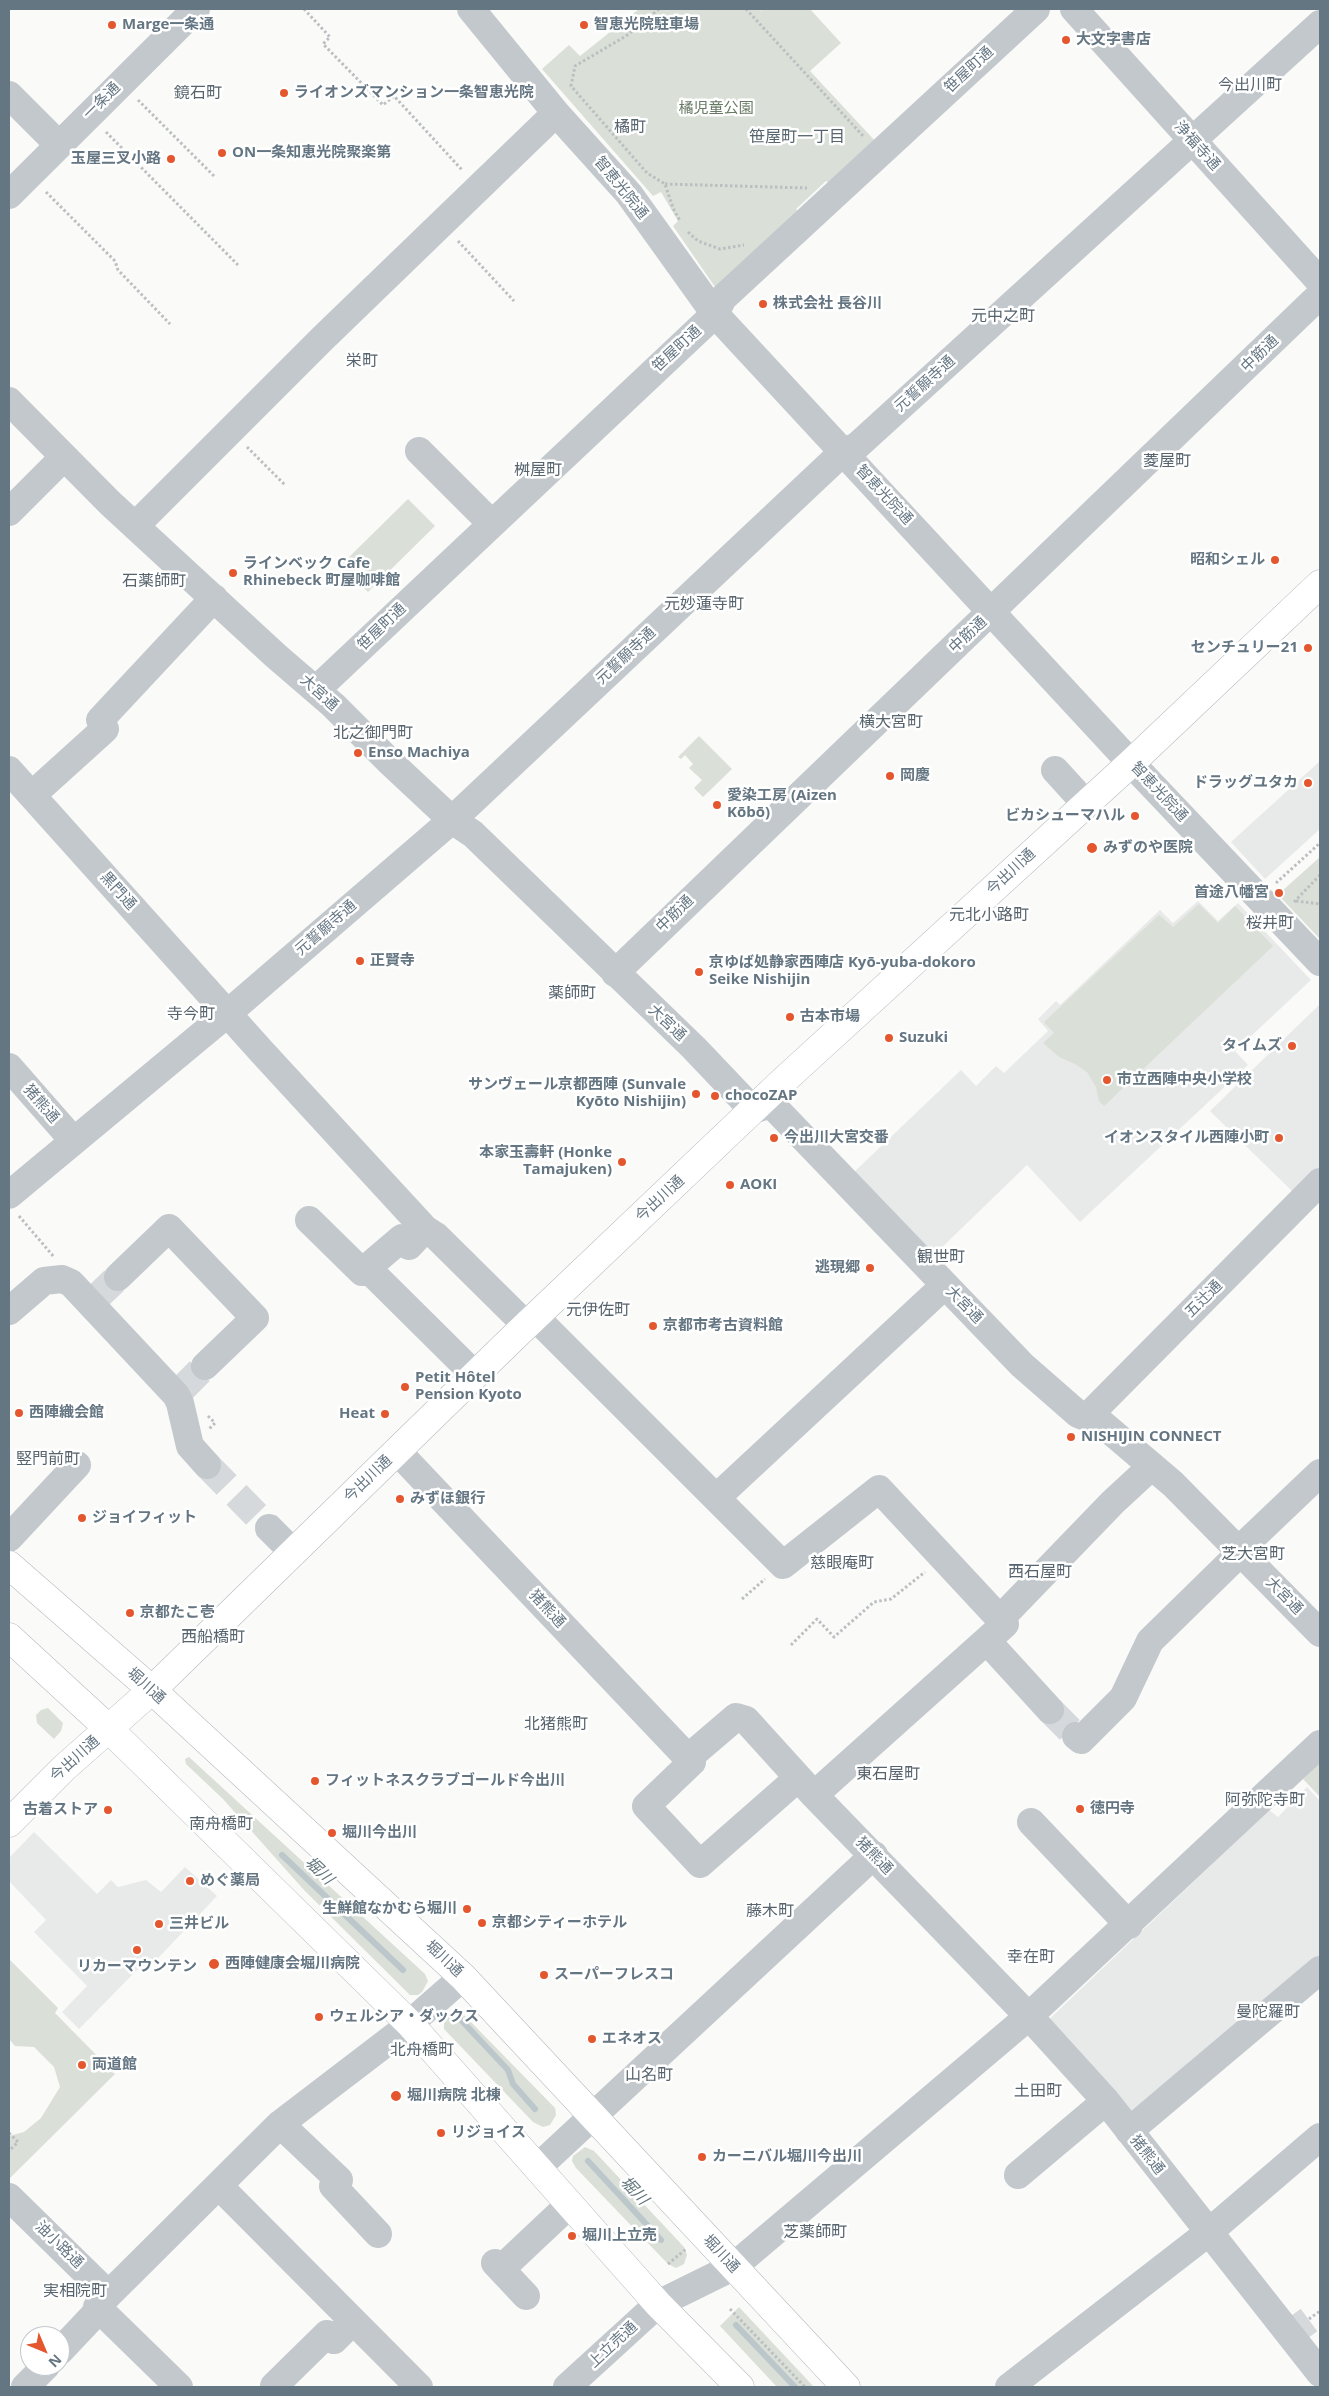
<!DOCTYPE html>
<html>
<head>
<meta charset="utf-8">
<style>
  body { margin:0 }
  #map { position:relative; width:1329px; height:2396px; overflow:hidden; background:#fafaf8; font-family:"Open Sans",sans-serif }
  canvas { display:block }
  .frame { position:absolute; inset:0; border:10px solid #657683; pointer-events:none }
  .north { position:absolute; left:20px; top:2326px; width:50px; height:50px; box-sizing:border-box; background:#fff; border:1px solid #c1c8cd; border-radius:50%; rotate:135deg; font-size:14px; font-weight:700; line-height:20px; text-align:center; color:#657683 }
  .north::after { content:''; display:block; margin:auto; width:18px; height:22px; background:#e4572e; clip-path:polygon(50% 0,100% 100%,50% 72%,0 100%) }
</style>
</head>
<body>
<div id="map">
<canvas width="1329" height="2396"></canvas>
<div class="frame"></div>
<div class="north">N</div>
</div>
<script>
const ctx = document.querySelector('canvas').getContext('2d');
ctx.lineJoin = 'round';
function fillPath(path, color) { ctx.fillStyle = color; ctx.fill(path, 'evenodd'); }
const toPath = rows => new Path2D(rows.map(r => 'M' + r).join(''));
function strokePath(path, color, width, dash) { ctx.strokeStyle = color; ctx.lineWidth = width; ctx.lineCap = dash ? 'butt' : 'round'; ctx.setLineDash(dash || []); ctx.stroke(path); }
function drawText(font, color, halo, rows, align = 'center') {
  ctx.font = font + ' "Open Sans","Noto Sans JP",sans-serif'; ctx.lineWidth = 5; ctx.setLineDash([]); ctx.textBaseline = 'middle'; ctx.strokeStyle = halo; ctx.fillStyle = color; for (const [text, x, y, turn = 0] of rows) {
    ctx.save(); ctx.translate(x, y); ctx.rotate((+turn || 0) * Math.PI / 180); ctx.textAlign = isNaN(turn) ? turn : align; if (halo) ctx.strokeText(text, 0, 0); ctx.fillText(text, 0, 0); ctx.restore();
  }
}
const built = toPath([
  [1320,761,1320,829,1265,879,1231,842],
  [1198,901,1218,921,1238,903,1311,980,1235,1051,1248,1065,1080,1222,1027,1165,932,1257,851,1175,961,1070,976,1086,996,1066,1004,1073,1048,1031,1038,1019,1056,1001,1060,1005,1160,910,1173,923],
  [1320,1004,1320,1166,1294,1193,1210,1111],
  [1307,1787,1320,1801,1320,1957,1123,2117,1042,2026,1269,1810,1278,1817],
  [34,1832,97,1894,111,1880,118,1887,146,1880,161,1892,185,1867,217,1896,144,1973,139,1968,79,2029,62,2012,87,1986,34,1932,46,1920,9,1881,9,1858]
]);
const green = toPath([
  [639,9,758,9,763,13,759,9,810,9,841,43,810,71,878,144,833,186,826,181,796,209,802,216,723,287,715,287,673,226,678,221,661,192,653,196,542,69,569,45,580,56],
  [408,499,435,526,368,592,341,565],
  [699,736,732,769,703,797,694,788,702,780,689,768,693,764,685,755,681,759,678,757],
  [1320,857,1320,939,1282,899,1282,891],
  [1199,904,1218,923,1235,906,1273,946,1104,1106,1099,1101,1096,1087,1087,1072,1075,1064,1059,1057,1043,1043,1054,1033,1044,1022,1159,915,1173,927],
  [48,1708,63,1723,61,1731,54,1739,37,1723,36,1715,41,1710],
  [189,1757,425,1974,428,1981,422,1992,418,1995,410,1995,304,1890,223,1799,186,1764,185,1759],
  [1320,1762,1320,1797,1303,1779],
  [9,1959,58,2008,55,2013,115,2074,9,2179,9,2136,24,2132,41,2118,60,2087,54,2067,34,2047,15,2046,9,2039],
  [458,2011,462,2013,555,2108,556,2115,550,2125,543,2127,533,2122,444,2029,444,2018,448,2013],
  [585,2147,594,2151,684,2247,687,2255,684,2264,676,2268,668,2264,576,2168,572,2161,573,2156],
  [739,2307,814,2387,777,2387,720,2326]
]);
const stream = toPath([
  [282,1855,403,1970],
  [462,2021,508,2070,513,2084,535,2109],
  [588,2161,661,2240],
  [736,2325,795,2387]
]);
const minorTunnel = toPath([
  [94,1300,118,1277],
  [180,1391,205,1366],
  [207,1465,269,1528],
  [1050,1710,1076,1736],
  [1294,2331,1309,2320]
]);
const path = toPath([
  [304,9,330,37,323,44,383,105,394,96,463,171],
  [659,9,626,36,575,66,571,86,647,173,665,184,673,208,680,221],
  [746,9,864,137],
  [138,100,214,176],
  [106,132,238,265],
  [665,184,807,188],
  [46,192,115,261,118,270,170,324],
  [688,232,698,241,720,249,744,245],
  [458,241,514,301],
  [247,447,285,485],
  [1276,883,1320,843],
  [1296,901,1320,904],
  [1294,902,1320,875],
  [19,1216,54,1257],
  [208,1416,215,1423,209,1429],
  [742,1599,765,1579],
  [791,1645,817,1619,834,1637,874,1602,891,1599,925,1572],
  [9,2133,18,2142,9,2151],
  [668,2264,686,2249],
  [730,2309,805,2387],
  [1309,2319,1320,2311]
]);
const minor = toPath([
  [471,9,556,113,629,194,715,314,1131,763,1320,962],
  [1074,9,1320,282],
  [9,95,58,144],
  [9,195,196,9],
  [9,401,110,503,276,656,333,705,391,763,452,820,473,834,694,1048,753,1110,771,1104,1022,1365,1078,1414,1100,1422,1173,1484,1320,1633],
  [419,451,491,523],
  [9,512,64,457],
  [135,526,322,339,556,113],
  [317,689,715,314,723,298,1036,9],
  [9,770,262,1052,425,1229,436,1236,526,1325],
  [1055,770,1086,804],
  [32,795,105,729,100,720,214,598],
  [615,973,1320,295],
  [9,1067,73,1140],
  [9,1195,228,1013,452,820,843,452,857,446,1320,24],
  [309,1220,362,1272,402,1238,409,1246,425,1229],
  [366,1267,475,1375],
  [118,1277,169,1228,255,1318,205,1366],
  [9,1311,44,1281,62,1279,71,1283,176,1395,180,1403,190,1446,207,1465],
  [535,1317,783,1565,879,1489,1000,1619],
  [1087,1417,1320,1182],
  [397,1451,688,1758,736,1717,746,1720,814,1795,1037,2025,1106,2101,1320,2373],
  [716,1498,945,1285],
  [269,1528,293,1552],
  [9,1538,77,1465],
  [1239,1550,1320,1473],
  [987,1641,1050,1710],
  [1076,1736,1081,1740,1123,1698,1150,1641,1241,1552],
  [688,1758,692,1762,646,1806,700,1864,798,1778],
  [814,1795,1005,1624,1000,1619,1113,1502,1152,1466],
  [1031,1822,1129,1925],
  [280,2124,339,2180,333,2186,378,2234],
  [1129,2131,1320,1970],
  [538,2167,874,1855],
  [1018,2175,1106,2101],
  [219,2186,419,2387],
  [9,2197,108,2294],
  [495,2263,526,2296],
  [501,2269,570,2204],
  [97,2307,179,2387],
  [60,2351,94,2315,100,2303,280,2124,399,2033,463,1977],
  [274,2386,327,2334,334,2340,353,2321],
  [25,2387,46,2366],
  [567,2387,658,2304,733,2267,1028,2017,1320,1744],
  [1009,2387,1209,2232,1320,2137]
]);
const major = toPath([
  [9,1565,152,1690,463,1977,846,2387],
  [9,1637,109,1729,410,2024,658,2304,740,2387],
  [9,1823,64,1768,152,1690,515,1336,782,1082,1131,763,1320,584]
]);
const markers = [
  [112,25,5,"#e4572e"],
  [584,25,5,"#e4572e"],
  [1066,40,5,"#e4572e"],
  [284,93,5,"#e4572e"],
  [222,153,5,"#e4572e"],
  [171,159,5,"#e4572e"],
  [763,304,5,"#e4572e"],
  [1275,560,5,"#e4572e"],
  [233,573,5,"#e4572e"],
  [1308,648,5,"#e4572e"],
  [358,753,5,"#e4572e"],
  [890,776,5,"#e4572e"],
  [1308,783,5,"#e4572e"],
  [717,805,5,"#e4572e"],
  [1135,816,5,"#e4572e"],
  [1092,848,6,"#e4572e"],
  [1279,893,5,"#e4572e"],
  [360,961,5,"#e4572e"],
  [699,972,5,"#e4572e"],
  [790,1017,5,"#e4572e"],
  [889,1038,5,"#e4572e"],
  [1292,1046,5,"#e4572e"],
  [1107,1080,5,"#e4572e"],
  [696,1094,5,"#e4572e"],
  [715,1096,5,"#e4572e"],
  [774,1138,5,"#e4572e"],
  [1279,1138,5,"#e4572e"],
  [622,1162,5,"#e4572e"],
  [730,1185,5,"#e4572e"],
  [870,1268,5,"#e4572e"],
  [653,1326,5,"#e4572e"],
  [405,1387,5,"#e4572e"],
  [19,1413,5,"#e4572e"],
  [385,1414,5,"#e4572e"],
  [1071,1437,5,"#e4572e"],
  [400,1499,5,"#e4572e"],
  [82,1518,5,"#e4572e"],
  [130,1613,5,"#e4572e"],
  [315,1781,5,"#e4572e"],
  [1080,1809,5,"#e4572e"],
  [108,1810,5,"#e4572e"],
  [332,1833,5,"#e4572e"],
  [190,1881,5,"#e4572e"],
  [467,1909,5,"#e4572e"],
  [482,1923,5,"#e4572e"],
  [159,1924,5,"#e4572e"],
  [137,1950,5,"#e4572e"],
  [214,1964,6,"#e4572e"],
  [544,1975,5,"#e4572e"],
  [319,2017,5,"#e4572e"],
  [592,2039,5,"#e4572e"],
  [82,2065,5,"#e4572e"],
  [396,2096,6,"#e4572e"],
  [441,2133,5,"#e4572e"],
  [702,2157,5,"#e4572e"],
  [572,2236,5,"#e4572e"]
];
const poiNames = [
  ["Marge一条通",122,25],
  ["智恵光院駐車場",594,25],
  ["大文字書店",1076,40],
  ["ライオンズマンション一条智恵光院",294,93],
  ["ON一条知恵光院聚楽第",232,153],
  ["玉屋三叉小路",161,159,"right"],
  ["株式会社 長谷川",773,304],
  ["昭和シェル",1265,560,"right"],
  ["ラインベック Cafe",243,564],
  ["Rhinebeck 町屋咖啡館",243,581],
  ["センチュリー21",1298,648,"right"],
  ["Enso Machiya",368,753],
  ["岡慶",900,776],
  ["ドラッグユタカ",1298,783,"right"],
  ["愛染工房 (Aizen",727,796],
  ["Kōbō)",727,813],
  ["ビカシューマハル",1125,816,"right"],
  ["みずのや医院",1103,848],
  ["首途八幡宮",1269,893,"right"],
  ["正賢寺",370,961],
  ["京ゆば処静家西陣店 Kyō-yuba-dokoro",709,963],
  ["Seike Nishijin",709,980],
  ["古本市場",800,1017],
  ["Suzuki",899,1038],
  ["タイムズ",1282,1046,"right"],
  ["市立西陣中央小学校",1117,1080],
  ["サンヴェール京都西陣 (Sunvale",686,1085,"right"],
  ["Kyōto Nishijin)",686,1102,"right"],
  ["chocoZAP",725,1096],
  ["今出川大宮交番",784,1138],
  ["イオンスタイル西陣小町",1269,1138,"right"],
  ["本家玉壽軒 (Honke",612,1153,"right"],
  ["Tamajuken)",612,1170,"right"],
  ["AOKI",740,1185],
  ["逃現郷",860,1268,"right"],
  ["京都市考古資料館",663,1326],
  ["Petit Hôtel",415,1378],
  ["Pension Kyoto",415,1395],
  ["西陣織会館",29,1413],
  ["Heat",375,1414,"right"],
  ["NISHIJIN CONNECT",1081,1437],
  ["みずほ銀行",410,1499],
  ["ジョイフィット",92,1518],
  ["京都たこ壱",140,1613],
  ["フィットネスクラブゴールド今出川",325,1781],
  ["徳円寺",1090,1809],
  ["古着ストア",98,1810,"right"],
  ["堀川今出川",342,1833],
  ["めぐ薬局",200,1881],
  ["生鮮館なかむら堀川",457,1909,"right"],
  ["京都シティーホテル",492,1923],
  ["三井ビル",169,1924],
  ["西陣健康会堀川病院",225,1964],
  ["リカーマウンテン",137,1967,"center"],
  ["スーパーフレスコ",554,1975],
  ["ウェルシア・ダックス",329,2017],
  ["エネオス",602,2039],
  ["両道館",92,2065],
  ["堀川病院 北棟",407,2096],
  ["リジョイス",451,2133],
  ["カーニバル堀川今出川",712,2157],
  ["堀川上立売",582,2236]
];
const streetNames = [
  ["笹屋町通",969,70,-43],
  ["一条通",102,101,-45],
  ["浄福寺通",1197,146,48],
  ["智恵光院通",621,188,51],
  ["笹屋町通",677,349,-43],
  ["中筋通",1260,354,-44],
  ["元誓願寺通",925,384,-42],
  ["智恵光院通",884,495,47],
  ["笹屋町通",382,627,-44],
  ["中筋通",968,635,-43],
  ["元誓願寺通",626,656,-43],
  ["大宮通",319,693,42],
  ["智恵光院通",1159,792,47],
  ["今出川通",1011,872,-43],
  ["黒門通",118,891,48],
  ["中筋通",675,914,-44],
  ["元誓願寺通",326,928,-41],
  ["大宮通",667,1023,43],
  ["猪熊通",41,1104,49],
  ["今出川通",660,1199,-43],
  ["五辻通",1204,1299,-45],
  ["大宮通",964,1305,46],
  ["今出川通",368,1479,-44],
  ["大宮通",1284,1596,46],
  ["猪熊通",547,1609,47],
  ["堀川通",146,1686,42],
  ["今出川通",75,1759,-42],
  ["猪熊通",874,1856,46],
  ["堀川通",444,1959,43],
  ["猪熊通",1147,2155,52],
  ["油小路通",59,2245,44],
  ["堀川通",721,2254,47],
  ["上立売通",613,2345,-43]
];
const parkNames = [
  ["橘児童公園",716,109]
];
const neighbourhoodNames = [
  ["今出川町",1250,85],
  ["鏡石町",198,93],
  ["橘町",630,127],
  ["笹屋町一丁目",797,137],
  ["元中之町",1003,316],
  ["栄町",362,361],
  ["菱屋町",1167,461],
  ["桝屋町",538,470],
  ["石薬師町",154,581],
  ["元妙蓮寺町",704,604],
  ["横大宮町",891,722],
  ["北之御門町",373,733],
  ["元北小路町",989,915],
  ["桜井町",1270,923],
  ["薬師町",572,993],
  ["寺今町",191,1014],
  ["観世町",941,1257],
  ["元伊佐町",598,1310],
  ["竪門前町",48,1459],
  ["芝大宮町",1253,1554],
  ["慈眼庵町",842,1563],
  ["西石屋町",1040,1572],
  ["西船橋町",213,1637],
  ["北猪熊町",556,1724],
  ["東石屋町",888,1774],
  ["阿弥陀寺町",1265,1800],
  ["南舟橋町",221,1824],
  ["藤木町",770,1911],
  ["幸在町",1031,1957],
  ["曼陀羅町",1268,2012],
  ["北舟橋町",422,2050],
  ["山名町",649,2075],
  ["土田町",1038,2091],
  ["芝薬師町",815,2232],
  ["実相院町",75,2291]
];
const waterNames = [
  ["堀川",319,1871,44],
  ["堀川",634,2191,47]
];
fillPath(built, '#e8e9e9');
fillPath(green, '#dadfd7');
strokePath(stream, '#bbc7cb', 6);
strokePath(minorTunnel, '#d5d9db', 28, [28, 14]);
strokePath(major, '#b5babe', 29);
strokePath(path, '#bbbfc2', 3, [2.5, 2.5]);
strokePath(minor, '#c3c8cc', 28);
strokePath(major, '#fff', 28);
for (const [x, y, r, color] of markers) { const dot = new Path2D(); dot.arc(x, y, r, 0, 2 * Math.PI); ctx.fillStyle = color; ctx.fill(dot); strokePath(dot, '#fff', 2); }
drawText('bold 15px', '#657683', '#fff', poiNames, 'left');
drawText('15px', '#657683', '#fff', streetNames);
drawText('15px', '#687a64', '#fff', parkNames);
drawText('16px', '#57646e', '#fff', neighbourhoodNames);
drawText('italic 16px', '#60757c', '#fff', waterNames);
</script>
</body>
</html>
